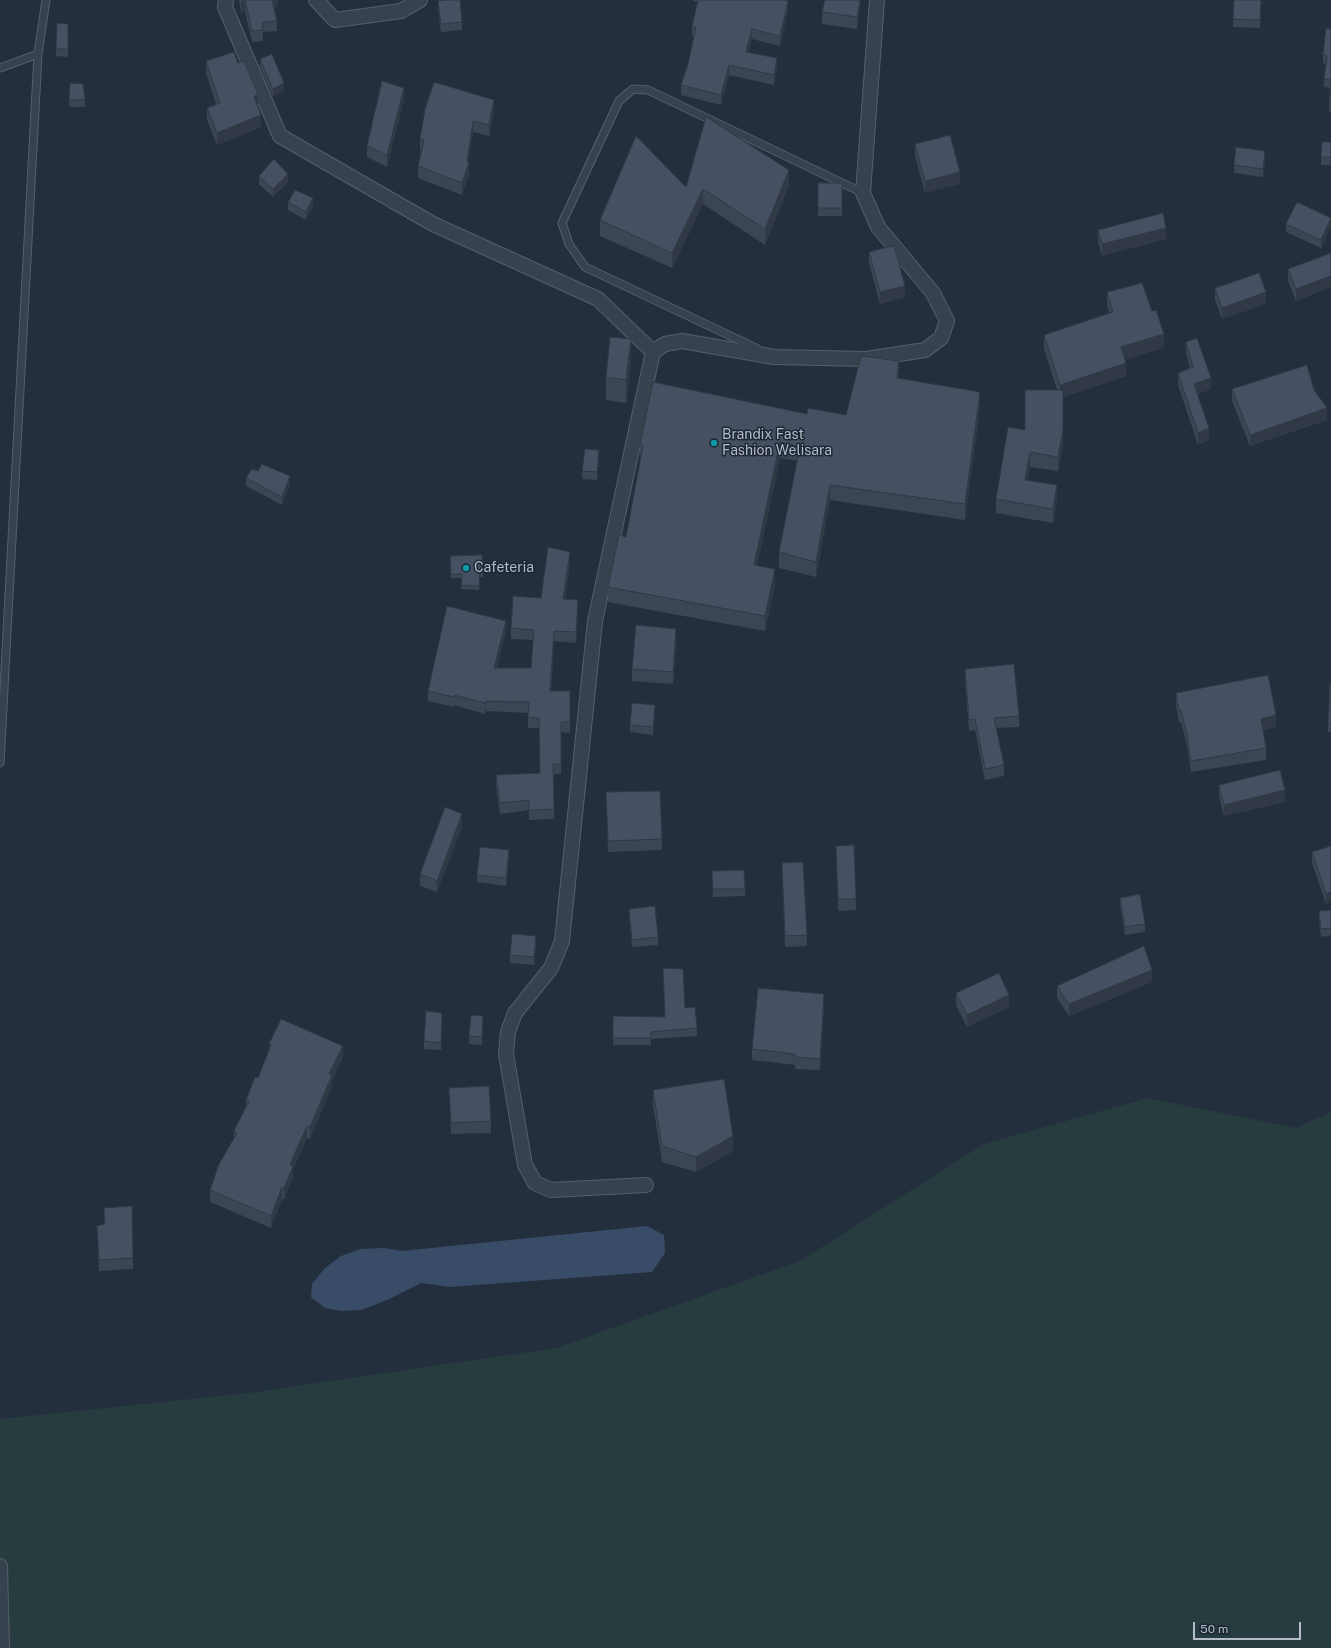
<!DOCTYPE html>
<html>
<head>
<meta charset="utf-8">
<style>
  body { margin:0 }
  #map { position:relative; width:1331px; height:1648px; overflow:hidden; background:#242f3e; font-family:"Public Sans",sans-serif }
  canvas { display:block }
  .scale { position:absolute; left:1193px; top:1622px; width:108px; height:18px; box-sizing:border-box; border:2px solid #b4bcc9; border-top:0; padding-left:5px; font-size:12px; line-height:14px; white-space:nowrap; color:#b4bcc9; -webkit-text-stroke:3px #1d2633; paint-order:stroke }
</style>
</head>
<body>
<div id="map">
<canvas width="1331" height="1648"></canvas>
<div class="scale">50 m</div>
</div>
<script>
const ctx = document.querySelector('canvas').getContext('2d');
ctx.lineJoin = 'round';
function fillPath(path, color) { ctx.fillStyle = color; ctx.fill(path, 'evenodd'); }
const toPath = rows => new Path2D(rows.map(r => 'M' + r).join(''));
function strokePath(path, color, width, dash) { ctx.strokeStyle = color; ctx.lineWidth = width; ctx.lineCap = dash ? 'butt' : 'round'; ctx.setLineDash(dash || []); ctx.stroke(path); }
function drawText(font, color, halo, rows, align = 'center') {
  ctx.font = font + ' "Public Sans",sans-serif'; ctx.lineWidth = 3; ctx.setLineDash([]); ctx.textBaseline = 'middle'; ctx.strokeStyle = halo; ctx.fillStyle = color; for (const [text, x, y, turn = 0] of rows) {
    ctx.save(); ctx.translate(x, y); ctx.rotate((+turn || 0) * Math.PI / 180); ctx.textAlign = isNaN(turn) ? turn : align; if (halo) ctx.strokeText(text, 0, 0); ctx.fillText(text, 0, 0); ctx.restore();
  }
}
const green = toPath([
  [1148,1098,1296,1128,1331,1112,1331,1648,0,1648,0,1419,249,1393,556,1348,800,1261,984,1144]
]);
const water = toPath([
  [647,1226,664,1235,665,1253,652,1272,450,1287,421,1283,387,1300,361,1310,342,1311,325,1308,311,1297,312,1284,325,1268,341,1256,361,1249,384,1248,402,1251]
]);
const service = toPath([
  [0,68,38,54],
  [758,349,585,267,569,244,562,223,619,101,633,89,648,90,863,193],
  [0,763,38,54,46,0]
]);
const minor = toPath([
  [226,0,225,7,280,136,433,224,598,299,653,352],
  [316,0,335,20,401,11,420,0],
  [646,1185,551,1190,535,1183,525,1165,506,1054,508,1032,515,1013,551,968,562,941,595,621,653,352,665,344,682,341,774,357,866,359,925,350,941,338,947,321,933,293,878,227,863,193,877,0],
  [0,1566,2,1648]
]);
const wall = toPath([
  [239,0,278,0,278,6,274,8,277,21,277,31,263,32,263,41,252,42,245,11,241,13],
  [693,0,784,0,788,11,780,46,752,39,749,52,777,68,774,85,729,75,721,105,681,95,681,85,688,64,694,36,692,36,692,26,698,2,693,1],
  [825,0,861,0,857,29,822,24,822,12],
  [1234,0,1261,8,1260,28,1233,27],
  [438,1,462,22,462,30,441,32,438,9],
  [68,24,68,57,56,56,56,49],
  [1331,29,1331,112,1329,112,1329,104,1330,88,1324,87,1324,79,1326,64,1323,63,1323,55],
  [260,59,284,91,273,97,260,67],
  [206,61,238,63,258,106,261,127,217,145,207,120,207,108,216,104,206,73],
  [69,100,85,100,85,107,69,107],
  [404,100,387,167,367,157,367,146],
  [494,111,489,136,473,132,468,162,469,174,462,195,418,178,418,166,422,151,420,151,420,139],
  [1322,142,1331,142,1331,165,1321,165],
  [915,144,960,184,925,193,915,156],
  [1265,159,1263,177,1234,173,1234,165],
  [259,176,288,182,273,197,259,184],
  [818,183,842,183,842,216,818,216],
  [789,185,765,245,703,204,672,268,600,236,600,220,686,187],
  [288,202,313,206,306,220,288,210],
  [1286,224,1331,226,1321,248,1286,232],
  [1098,230,1166,239,1102,256,1098,242],
  [869,252,905,297,880,304,869,263],
  [1331,253,1331,287,1296,301,1288,281,1288,269],
  [1215,288,1266,304,1222,319,1215,300],
  [1107,292,1164,348,1125,359,1126,376,1063,397,1063,444,1058,471,1030,467,1027,480,1057,500,1053,523,996,513,996,499,1025,430,1057,390,1044,349,1044,335,1109,313,1107,306],
  [1186,342,1211,389,1197,394,1209,440,1198,445,1178,385,1178,373,1190,368,1186,354],
  [631,362,626,403,606,400,606,377],
  [899,378,980,407,965,520,830,500,816,577,779,568,779,552,797,461,780,458,757,565,775,585,765,631,608,602,608,587,626,537,640,461,640,445,807,414,846,415],
  [1232,389,1327,420,1250,446,1232,401],
  [599,458,597,480,582,479,582,471],
  [258,471,290,484,282,505,246,486,246,478],
  [482,555,483,577,480,577,479,590,461,589,462,578,451,578,450,556],
  [570,562,565,599,578,611,576,643,554,641,551,691,570,691,570,733,561,732,561,774,554,774,554,819,529,820,529,810,500,814,496,786,496,775,540,773,539,728,528,728,528,713,486,711,485,714,454,705,454,707,428,701,428,691,506,631,497,668,531,668,533,640,511,639,511,628,541,598],
  [676,641,673,684,632,681,632,669],
  [965,669,1019,716,1019,727,996,728,1004,765,1004,776,985,780,975,730,969,731,965,680],
  [1331,683,1331,732,1328,732,1328,724],
  [1176,693,1276,727,1263,730,1266,748,1266,760,1191,772,1187,746,1181,722,1179,722,1176,705],
  [655,713,653,735,630,732,630,725],
  [1219,785,1285,802,1224,816,1219,796],
  [606,792,662,839,662,850,608,852],
  [462,826,437,892,420,886,420,874],
  [836,846,856,899,856,910,838,911],
  [1331,846,1331,902,1326,904,1312,863,1312,852],
  [509,858,506,886,477,882,477,875],
  [782,863,807,935,807,946,785,947,782,875],
  [712,871,745,889,745,896,713,897],
  [1120,898,1145,924,1145,932,1125,935,1120,905],
  [629,909,658,937,658,945,632,947,629,917],
  [1331,910,1331,935,1321,937,1319,919,1319,911],
  [536,944,534,965,510,963,510,955],
  [663,968,685,1008,697,1028,697,1036,651,1039,651,1045,613,1045,613,1016,665,1017],
  [1152,982,1069,1016,1057,998,1057,986],
  [956,993,1009,1007,967,1027,956,1005],
  [824,1005,820,1070,795,1069,795,1065,752,1060,752,1049],
  [442,1020,441,1050,424,1049,424,1041],
  [483,1024,482,1045,469,1044,469,1036],
  [269,1044,343,1057,332,1081,332,1086,310,1139,307,1138,293,1169,293,1177,284,1199,282,1199,271,1228,210,1202,210,1190,234,1139,234,1131,246,1106,246,1100,258,1078,269,1050],
  [449,1088,491,1121,491,1133,451,1134],
  [653,1090,733,1151,696,1172,662,1162,653,1105],
  [104,1208,133,1258,133,1269,99,1271,97,1226,104,1224]
]);
const shadedWall = toPath([
  [245,0,245,11,241,13,241,2],
  [272,0,278,0,278,6,272,8],
  [860,0,861,0,857,29,857,17],
  [788,1,788,11,780,46,780,36],
  [752,29,752,39,746,62,746,52],
  [777,58,777,68,774,85,774,75],
  [729,65,729,75,721,105,721,95],
  [284,83,284,91,273,97,273,89],
  [404,88,404,100,387,167,387,155],
  [258,94,258,106,254,97],
  [494,100,494,111,489,136,489,125],
  [261,115,261,127,217,145,217,133],
  [473,121,473,132,468,163,469,162,469,174,462,195,462,183,467,161],
  [1265,151,1265,159,1263,177,1263,169],
  [789,170,789,185,765,245,765,229],
  [960,172,960,184,925,193,925,181],
  [288,174,288,182,273,197,273,189],
  [703,189,703,204,672,268,672,253],
  [313,198,313,206,306,220,306,212],
  [1331,218,1331,226,1321,248,1321,240],
  [1166,228,1166,239,1102,256,1102,244],
  [1331,276,1331,287,1296,301,1296,289],
  [905,286,905,297,880,304,880,292],
  [1266,292,1266,304,1222,319,1222,308],
  [1164,334,1164,348,1121,361,1121,347],
  [631,339,631,362,626,403,626,380],
  [899,361,899,376,897,393,897,378],
  [1126,363,1126,376,1063,397,1063,444,1058,471,1060,385],
  [1211,378,1211,389,1194,396,1194,384],
  [980,392,980,407,965,520,965,504],
  [1327,408,1327,420,1250,446,1250,435],
  [1209,428,1209,440,1198,445,1198,433],
  [780,442,780,458,754,580,754,565],
  [599,450,599,458,597,480,597,472],
  [1030,452,1030,467,1025,494,1025,480],
  [290,476,290,484,282,505,282,497],
  [830,485,830,500,816,577,816,562],
  [1057,485,1057,500,1053,523,1053,509],
  [570,552,570,562,563,610,563,599],
  [775,569,775,585,765,631,765,616],
  [578,600,578,611,576,643,576,632],
  [506,621,506,631,494,678,494,668],
  [676,629,676,641,673,684,673,672],
  [554,631,554,641,550,701,550,691],
  [486,701,486,711,485,714,485,703],
  [655,705,655,713,653,735,653,727],
  [1276,715,1276,727,1261,730,1261,719],
  [1285,790,1285,802,1224,816,1224,805],
  [462,814,462,826,437,892,437,881],
  [509,850,509,858,506,886,506,878],
  [1331,892,1331,902,1326,904,1326,894],
  [536,936,536,944,534,965,534,957],
  [1152,970,1152,982,1069,1016,1069,1004],
  [824,994,824,1005,820,1070,820,1059],
  [1009,995,1009,1007,967,1027,967,1015],
  [343,1046,343,1057,332,1081,332,1086,310,1139,310,1127,329,1074],
  [307,1126,307,1138,293,1169,293,1177,284,1199,284,1188,290,1164],
  [733,1136,733,1151,696,1172,696,1157],
  [282,1187,282,1199,271,1228,271,1216]
]);
const building = toPath([
  [245,0,272,0,277,21,262,22,263,30,252,31,245,0],
  [445,0,460,0,462,22,441,24,438,1,445,0],
  [698,0,784,0,788,1,780,36,752,29,746,52,777,58,774,75,729,65,721,95,681,85,688,64,696,27,692,26,698,0],
  [825,0,860,0,857,17,822,12,825,0],
  [1234,0,1261,0,1260,20,1233,19,1234,0],
  [57,23,68,24,68,49,56,49,57,23],
  [1326,28,1331,29,1331,80,1324,79,1327,56,1323,55,1326,28],
  [234,52,238,63,244,61,258,94,254,97,261,115,217,133,207,108,220,103,206,61,234,52],
  [272,54,284,83,273,89,260,59,272,54],
  [382,81,404,88,387,155,367,146,382,81],
  [1331,81,1331,105,1329,104,1331,81],
  [434,82,494,100,489,125,473,121,467,161,469,162,462,183,418,166,424,140,420,139,425,109,434,82],
  [70,83,83,84,85,100,69,100,70,83],
  [706,117,789,170,765,229,703,189,672,253,600,220,636,136,686,187,706,117],
  [950,135,960,172,925,181,915,144,950,135],
  [1322,142,1331,142,1331,157,1321,157,1322,142],
  [1236,147,1265,151,1263,169,1234,165,1236,147],
  [274,159,288,174,273,189,259,176,274,159],
  [818,183,842,183,842,208,818,208,818,183],
  [295,190,313,198,306,212,288,202,295,190],
  [1297,202,1331,218,1321,240,1286,224,1297,202],
  [1163,213,1166,228,1102,244,1098,230,1163,213],
  [892,246,895,249,905,286,880,292,869,252,892,246],
  [1331,253,1331,276,1296,289,1288,269,1331,253],
  [1259,273,1266,292,1222,308,1215,288,1259,273],
  [1142,283,1152,311,1156,310,1164,334,1121,347,1126,363,1060,385,1044,335,1113,312,1107,292,1142,283],
  [610,337,631,339,626,380,606,377,610,337],
  [1197,338,1211,378,1194,384,1209,428,1198,433,1178,373,1193,367,1186,342,1197,338],
  [861,356,899,361,897,378,980,392,965,504,830,485,816,562,779,552,800,447,780,442,754,565,775,569,765,616,608,587,619,535,626,537,643,446,640,445,653,382,807,414,808,408,846,415,861,356],
  [1307,365,1314,390,1327,408,1250,435,1232,389,1307,365],
  [1025,390,1063,390,1063,429,1058,457,1030,452,1025,480,1057,485,1053,509,996,499,1008,427,1025,430,1025,390],
  [585,449,599,450,597,472,582,471,585,449],
  [262,464,290,476,282,497,246,478,252,469,258,471,262,464],
  [548,547,570,552,563,599,578,600,576,632,554,631,550,691,570,691,570,722,561,722,561,764,553,764,554,809,529,810,529,800,500,803,496,775,540,773,539,718,528,717,529,702,486,701,485,703,454,695,454,697,428,691,447,606,506,621,494,668,531,668,534,630,511,628,513,596,541,598,548,547],
  [482,555,483,573,480,573,479,586,461,585,462,574,451,574,450,556,482,555],
  [636,625,676,629,673,672,632,669,636,625],
  [1014,664,1019,716,994,718,1004,765,985,769,975,719,969,720,965,669,1014,664],
  [1268,675,1276,715,1261,719,1266,748,1191,761,1187,734,1181,710,1179,711,1176,693,1268,675],
  [1330,683,1331,683,1331,724,1328,724,1330,683],
  [632,703,655,705,653,727,630,725,632,703],
  [1280,770,1285,790,1224,805,1219,785,1280,770],
  [660,791,662,839,608,841,606,792,660,791],
  [445,807,462,814,437,881,420,874,445,807],
  [854,845,856,899,838,899,836,846,854,845],
  [1331,846,1331,892,1326,894,1312,852,1331,846],
  [480,847,509,850,506,878,477,875,480,847],
  [803,862,807,935,785,936,782,863,803,862],
  [744,870,745,889,713,889,712,871,744,870],
  [1140,894,1145,924,1125,927,1120,898,1140,894],
  [655,906,658,937,632,940,629,909,655,906],
  [1331,910,1331,928,1321,929,1319,911,1331,910],
  [512,934,536,936,534,957,510,955,512,934],
  [1144,946,1152,970,1069,1004,1057,986,1144,946],
  [663,968,683,969,685,1008,695,1007,697,1028,651,1032,651,1038,613,1038,613,1016,665,1017,663,968],
  [999,973,1009,995,967,1015,956,993,999,973],
  [758,988,824,994,820,1059,795,1057,795,1054,752,1049,758,988],
  [426,1011,442,1013,441,1043,424,1041,426,1011],
  [471,1015,483,1016,482,1037,469,1036,471,1015],
  [281,1019,343,1046,329,1074,332,1075,310,1127,307,1126,290,1164,293,1166,284,1188,282,1187,271,1216,210,1190,219,1164,237,1133,234,1131,249,1101,246,1100,255,1077,258,1078,271,1045,269,1044,281,1019],
  [724,1079,733,1136,696,1157,662,1146,653,1090,724,1079],
  [489,1086,491,1121,451,1123,449,1088,489,1086],
  [132,1206,133,1258,99,1260,97,1226,105,1224,104,1208,132,1206]
]);
const markers = [
  [714,443,4,"#0f9aa8"],
  [466,568,4,"#0f9aa8"]
];
const poiNames = [
  ["Brandix Fast",722,435],
  ["Fashion Welisara",722,451],
  ["Cafeteria",474,568]
];
fillPath(green, '#263c3f');
fillPath(water, '#394c67');
strokePath(service, '#565f6c', 9);
strokePath(minor, '#565f6c', 16);
strokePath(service, '#38414e', 7);
strokePath(minor, '#38414e', 14);
fillPath(wall, '#3b4654');
fillPath(shadedWall, '#303945');
fillPath(building, '#455162');
strokePath(building, '#303945', 1);
for (const [x, y, r, color] of markers) { const dot = new Path2D(); dot.arc(x, y, r, 0, 2 * Math.PI); ctx.fillStyle = color; ctx.fill(dot); strokePath(dot, '#1d2633', 1.5); }
drawText('14px', '#b4bcc9', '#1d2633', poiNames, 'left');
</script>
</body>
</html>
